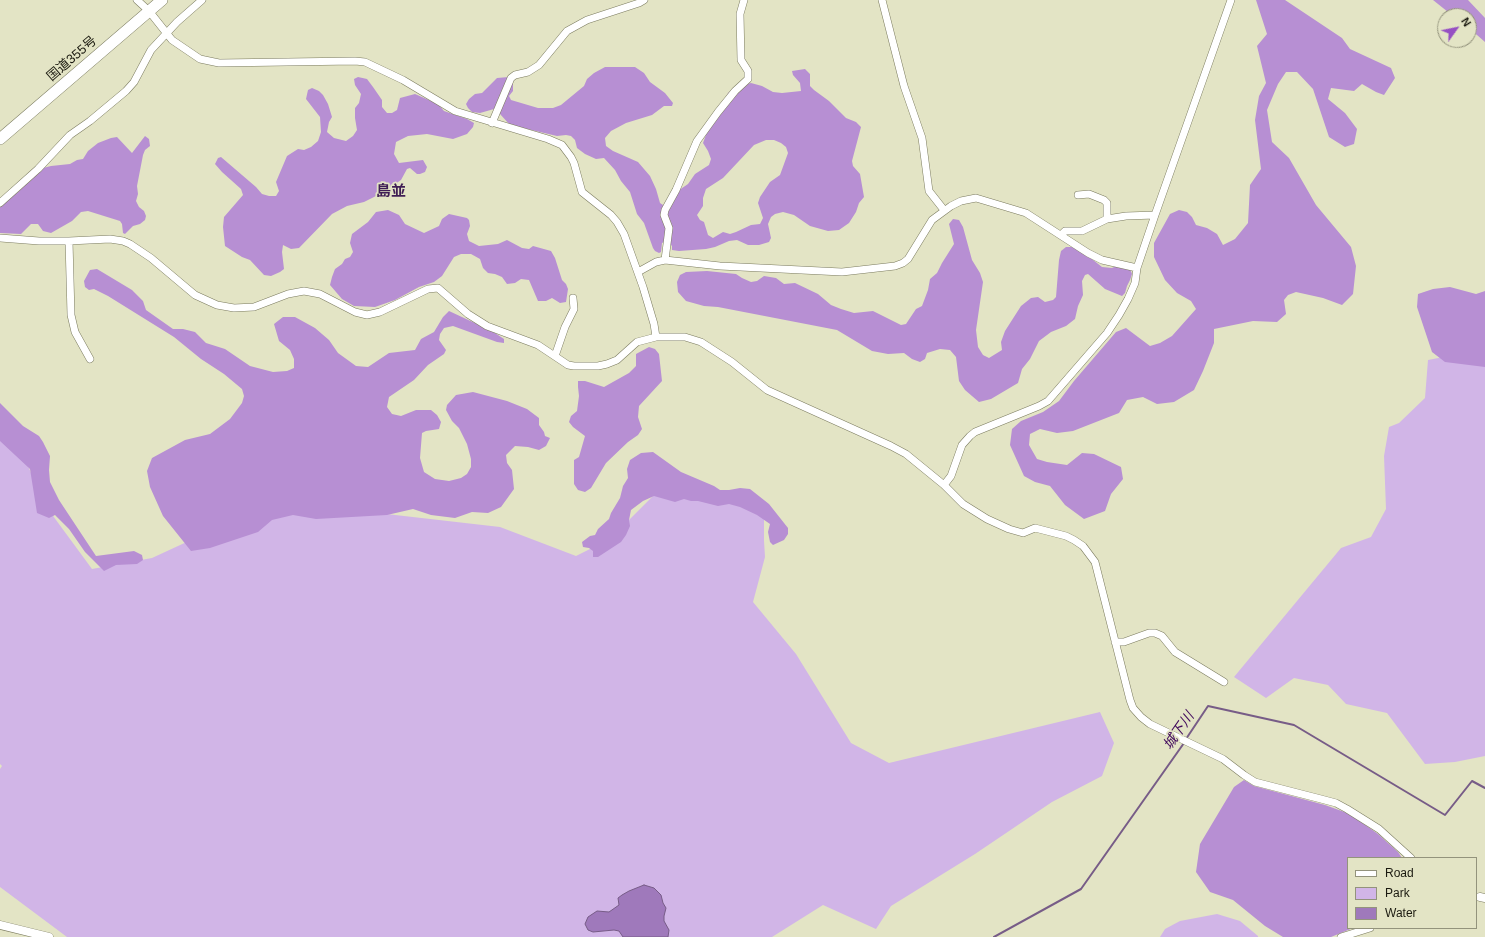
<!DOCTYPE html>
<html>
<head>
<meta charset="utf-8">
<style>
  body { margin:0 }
  #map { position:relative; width:1485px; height:937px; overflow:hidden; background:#e3e4c5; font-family:Helvetica,sans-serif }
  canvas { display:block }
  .legend { position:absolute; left:1347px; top:857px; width:130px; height:72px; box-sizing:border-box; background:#e3e4c5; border:1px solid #93937c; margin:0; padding:5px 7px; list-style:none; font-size:12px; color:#1a190f }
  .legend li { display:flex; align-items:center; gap:8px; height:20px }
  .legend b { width:20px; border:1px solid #93937c }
  .north { position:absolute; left:1437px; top:8px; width:40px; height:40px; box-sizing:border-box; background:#e3e4c5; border:1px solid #93937c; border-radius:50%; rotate:57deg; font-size:11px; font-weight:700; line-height:16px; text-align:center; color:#1a190f }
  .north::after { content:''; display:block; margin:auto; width:14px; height:18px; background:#964fc3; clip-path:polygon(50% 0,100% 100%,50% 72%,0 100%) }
</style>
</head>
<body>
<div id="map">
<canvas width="1485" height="937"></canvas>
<ul class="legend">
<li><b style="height:5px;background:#fff"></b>Road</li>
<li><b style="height:11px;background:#d1b5e7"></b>Park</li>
<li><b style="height:11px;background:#9f79bb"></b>Water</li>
</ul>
<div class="north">N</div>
</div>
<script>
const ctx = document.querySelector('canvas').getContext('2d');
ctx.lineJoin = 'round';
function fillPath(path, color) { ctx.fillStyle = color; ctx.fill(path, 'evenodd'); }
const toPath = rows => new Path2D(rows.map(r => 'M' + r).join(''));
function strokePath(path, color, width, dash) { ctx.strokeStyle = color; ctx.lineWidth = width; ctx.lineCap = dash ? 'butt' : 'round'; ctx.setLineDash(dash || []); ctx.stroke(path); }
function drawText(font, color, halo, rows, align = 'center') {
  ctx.font = font + ' Helvetica,"Noto Sans JP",sans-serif'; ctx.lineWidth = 3.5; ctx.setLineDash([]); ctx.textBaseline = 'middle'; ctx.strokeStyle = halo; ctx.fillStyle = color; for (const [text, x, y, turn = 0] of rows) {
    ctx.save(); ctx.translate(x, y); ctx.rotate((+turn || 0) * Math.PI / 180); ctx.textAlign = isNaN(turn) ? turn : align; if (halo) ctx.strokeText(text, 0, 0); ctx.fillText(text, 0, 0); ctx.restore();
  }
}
const green = toPath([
  [1485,349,1485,756,1455,762,1425,764,1387,713,1346,704,1328,685,1294,678,1266,698,1234,677,1341,548,1371,537,1386,509,1384,456,1389,427,1399,423,1425,398,1428,360],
  [0,434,18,443,45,505,92,569,152,558,191,540,308,505,500,527,576,556,610,539,664,485,764,511,764,541,765,557,753,602,796,654,851,743,889,763,1100,712,1114,743,1102,776,1052,802,975,854,891,906,876,929,823,905,772,937,67,937,0,887,0,769,2,766,0,764],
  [1217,914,1240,921,1258,936,1258,937,1160,937,1165,929,1180,921]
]);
const forest = toPath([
  [1256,0,1285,0,1342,38,1350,49,1391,68,1395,78,1384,95,1376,92,1362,84,1354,91,1331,88,1328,99,1345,113,1357,129,1354,144,1345,147,1329,137,1313,89,1297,72,1286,72,1278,84,1267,110,1272,142,1289,158,1316,205,1351,247,1356,266,1353,294,1342,305,1323,298,1296,292,1288,295,1284,300,1286,314,1277,322,1253,321,1214,329,1214,343,1203,371,1194,390,1174,402,1157,404,1143,397,1127,400,1119,413,1073,431,1057,433,1040,429,1030,434,1029,445,1037,459,1047,462,1067,465,1082,453,1094,454,1121,467,1123,479,1111,494,1105,511,1084,519,1065,505,1050,486,1035,482,1024,476,1010,445,1012,429,1021,421,1043,412,1059,401,1074,381,1116,332,1126,328,1150,346,1160,343,1172,336,1196,309,1191,301,1177,293,1165,280,1154,257,1154,243,1170,214,1179,210,1187,212,1192,217,1196,225,1207,228,1217,234,1223,245,1235,239,1248,223,1250,185,1261,169,1255,120,1259,96,1266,83,1257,46,1267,34],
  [1433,0,1468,0,1485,18,1485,42,1469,28,1469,16,1453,16],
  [605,67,635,67,644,73,650,82,665,93,673,103,672,106,664,106,652,115,626,123,611,131,605,138,606,146,613,151,638,162,650,176,656,189,660,203,663,205,666,204,669,197,688,184,695,174,709,165,711,159,708,151,703,143,707,132,725,100,728,93,735,87,751,83,762,86,773,92,782,93,801,91,800,83,793,75,792,71,805,69,810,74,810,86,814,90,829,101,846,118,856,122,861,127,852,161,853,166,860,174,864,197,859,203,856,212,849,223,839,230,828,231,810,226,794,215,783,212,775,214,771,217,768,224,771,238,769,242,759,245,748,245,737,240,729,241,715,247,706,249,679,251,672,250,672,246,668,242,664,242,662,243,661,252,659,253,655,251,653,248,644,223,637,214,630,192,621,181,615,170,604,158,596,159,585,154,577,148,575,140,571,136,566,135,557,136,510,125,500,114,494,109,480,113,472,112,468,108,466,104,469,99,475,94,482,93,497,78,509,77,513,83,513,91,509,96,511,100,538,108,553,108,561,105,584,86,587,79,594,73],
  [766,140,774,140,781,143,786,147,788,153,780,175,770,182,760,197,758,203,763,218,760,224,751,225,736,232,730,234,723,232,713,238,708,235,704,222,700,220,697,215,703,206,703,198,706,189,723,178,754,145],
  [358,77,367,79,373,87,382,100,382,107,387,113,392,113,397,110,400,98,415,94,438,104,444,111,467,119,474,123,473,127,467,134,453,139,427,134,408,136,396,142,394,154,399,163,423,160,427,167,425,172,420,174,417,174,410,168,407,169,401,180,382,193,364,202,347,206,332,214,299,248,291,249,283,245,282,252,284,269,280,272,271,276,264,275,250,260,242,257,225,246,223,227,224,217,243,195,241,189,222,172,215,164,218,158,221,157,256,187,262,194,269,196,276,196,279,191,276,182,287,156,298,149,304,150,311,147,318,141,321,132,320,117,306,99,308,90,312,88,319,91,323,95,328,104,332,117,329,122,327,132,334,138,346,141,353,136,357,130,355,118,355,108,359,103,361,94,355,85,354,79],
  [145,136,149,139,150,146,145,150,143,155,137,186,138,194,136,201,139,207,144,211,146,216,145,220,140,224,133,226,125,234,123,233,122,224,120,221,88,211,81,212,72,221,51,233,43,231,38,224,31,224,21,234,0,233,0,206,18,192,43,168,51,166,70,164,77,160,83,159,88,151,98,143,111,138,117,137,132,153],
  [388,210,399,215,405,224,424,233,439,226,442,219,449,214,467,218,469,220,470,226,467,234,469,241,479,246,498,244,507,240,522,248,529,249,533,246,551,251,555,258,562,280,566,284,568,289,566,302,560,303,552,298,546,301,538,301,529,280,521,279,515,283,507,284,502,277,495,274,488,273,483,268,480,259,471,254,461,254,454,257,442,276,434,282,419,287,395,300,375,307,354,306,342,299,330,285,332,277,335,269,342,264,345,259,350,257,353,252,350,243,352,234,368,222,376,212],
  [953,219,959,220,963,227,972,260,980,273,983,282,976,330,978,347,983,355,989,358,1002,350,1001,342,1005,331,1021,306,1031,298,1038,297,1045,302,1053,300,1056,297,1059,260,1061,251,1066,247,1072,247,1083,252,1102,267,1112,268,1118,265,1129,266,1132,274,1130,280,1127,286,1125,293,1122,296,1105,289,1088,274,1085,275,1082,281,1083,295,1078,306,1075,319,1066,326,1051,332,1039,341,1030,359,1022,369,1018,383,991,399,979,402,965,390,959,381,956,357,950,350,940,349,927,353,925,359,920,362,912,359,904,353,888,354,872,351,837,330,718,307,704,306,686,301,678,292,677,282,680,275,686,272,707,271,736,274,742,278,751,282,757,281,764,276,776,278,784,284,795,283,818,294,831,305,841,309,854,313,873,311,901,325,906,324,916,309,922,306,928,290,930,279,937,273,942,263,954,244,949,224],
  [97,269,132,290,143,301,146,310,173,329,183,329,195,332,206,343,225,349,250,366,273,372,287,371,294,368,294,359,290,350,279,341,274,324,283,317,295,317,315,328,329,340,338,353,356,366,368,367,389,353,415,350,421,339,434,332,443,317,449,311,492,331,504,339,504,343,497,342,453,326,444,328,440,334,439,340,446,350,444,354,428,365,414,380,389,397,387,407,392,414,401,416,416,410,431,410,437,415,441,422,439,429,426,431,422,433,420,458,424,472,435,479,449,481,461,478,467,474,471,467,471,459,467,444,459,428,452,421,446,410,447,405,456,395,473,392,507,401,527,409,539,418,539,425,544,432,545,436,550,438,546,446,539,450,528,447,515,446,506,455,507,463,512,470,514,489,501,507,488,513,472,512,455,518,431,515,413,509,387,515,316,519,293,515,272,520,258,532,210,548,191,551,163,516,150,487,147,471,152,458,185,440,210,434,230,419,242,403,244,396,242,389,224,374,201,359,174,337,108,296,94,289,89,290,85,287,84,281,90,270],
  [1450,287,1476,294,1485,291,1485,367,1445,362,1432,352,1417,307,1418,294,1433,289],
  [649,347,655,349,659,354,662,381,639,406,638,417,642,429,638,435,628,442,606,463,591,488,585,492,578,490,574,484,574,460,579,457,585,436,573,427,569,422,571,416,577,411,579,396,578,387,578,381,585,381,604,387,629,373,636,366,636,354],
  [0,403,23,426,39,436,43,442,50,456,49,470,50,482,59,500,96,556,134,551,142,555,143,560,137,564,116,565,104,571,85,552,69,529,55,515,49,518,37,513,30,469,0,441],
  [653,452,681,472,714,486,720,490,729,490,740,488,750,489,769,504,788,528,788,534,784,540,773,545,770,542,768,532,770,524,757,515,740,507,729,504,718,506,698,501,691,501,684,499,675,502,654,496,643,501,631,510,629,520,630,526,626,535,621,542,598,557,593,557,593,551,589,548,583,547,582,542,590,536,595,535,598,529,609,519,611,513,620,498,623,486,628,478,627,469,630,460,641,453],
  [1244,780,1254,786,1325,805,1350,814,1378,834,1398,852,1402,858,1348,858,1348,928,1353,928,1331,937,1283,937,1265,926,1233,900,1210,892,1196,872,1200,844,1234,787]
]);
const water = toPath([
  [644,885,654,888,661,895,663,903,666,908,664,916,664,921,669,930,668,937,623,937,619,931,614,930,593,932,588,930,585,924,588,917,597,911,609,912,619,905,618,898,622,895,629,891,644,885]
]);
const stream = toPath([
  [1186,739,1208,706,1294,725,1445,815,1472,781,1485,788],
  [994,937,1081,889,1184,743]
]);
const minor = toPath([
  [137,0,149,11,172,40,200,59,219,63,355,61,365,62,403,80,455,111,548,139,562,145,571,157,574,163,582,192,611,215,617,222,624,234,643,287,654,324,656,337],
  [882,0,904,86,922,138,929,191,944,210],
  [492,123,511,78,515,75,528,72,539,65,567,31,587,20,639,3,644,0],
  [1078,195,1089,194,1104,200,1107,203,1107,219],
  [0,203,38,169,70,135,90,121,126,91,134,82,151,50,177,22,202,0],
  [1061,235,1065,231,1082,231,1107,219,1126,216,1155,215],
  [0,238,39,241,69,241,110,239,123,241,130,244,151,258,195,295,217,305,234,308,254,307,288,294,304,291,320,294,355,312,367,315,380,312,428,289,438,288,468,314,487,326,538,345,568,365,574,366,598,366,607,364,617,360,637,342,656,337,685,337,701,342,732,362,767,390,891,446,906,454,944,485,963,504,987,519,1009,529,1023,533,1035,528,1066,536,1074,540,1083,546,1095,562,1130,700,1133,708,1141,717,1150,724,1223,759,1244,775,1255,782,1321,799,1336,803,1347,809,1379,829,1411,858],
  [69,241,71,315,75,332,90,359],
  [665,260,669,228,664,215,665,210,676,190,697,141,718,112,735,91,748,79,748,71,741,60,740,14,744,0],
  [638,272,656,262,665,260,720,266,842,272,895,266,903,263,908,259,932,220,951,206,961,201,976,198,1026,213,1088,253,1102,260,1137,268],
  [555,356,565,327,574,309,573,298],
  [944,485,951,476,962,445,970,436,975,432,1039,406,1048,401,1107,333,1119,315,1128,299,1135,283,1137,268,1155,215,1231,0],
  [1115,642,1124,642,1149,633,1155,633,1162,636,1175,652,1224,682],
  [1341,937,1370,928]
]);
const tertiary = toPath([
  [1480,897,1485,898],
  [0,925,49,937]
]);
const trunk = toPath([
  [0,139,162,0]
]);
const streetNames = [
  ["国道355号",72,59,-41]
];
const waterNames = [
  ["城下川",1179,731,-55]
];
const quarterNames = [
  ["島並",391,192]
];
fillPath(green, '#d1b5e7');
fillPath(forest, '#b78fd3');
fillPath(water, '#9f79bb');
strokePath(water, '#775c87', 1);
strokePath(stream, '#775c87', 2);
strokePath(minor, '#7b7b5f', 8);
strokePath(tertiary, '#7b7b5f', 9);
strokePath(trunk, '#7b7b5f', 12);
strokePath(minor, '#fff', 7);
strokePath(tertiary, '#fff', 8);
strokePath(trunk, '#fff', 11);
drawText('13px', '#1a190f', '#e3e4c5', streetNames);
drawText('italic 14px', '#41095c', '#e3e4c5', waterNames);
drawText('bold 15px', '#3f1d54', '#e3e4c5', quarterNames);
</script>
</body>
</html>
